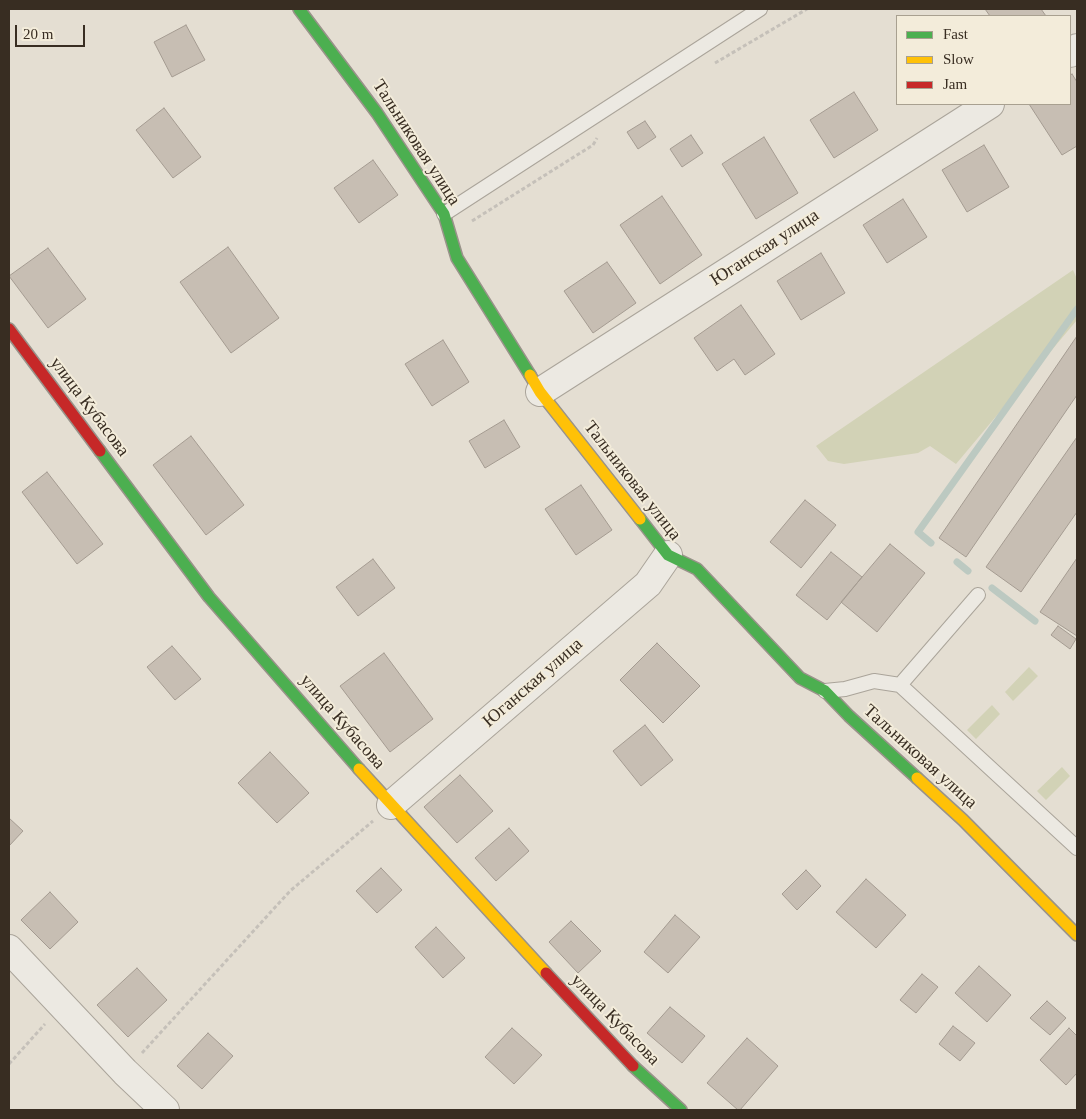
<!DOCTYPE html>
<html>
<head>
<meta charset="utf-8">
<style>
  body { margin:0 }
  #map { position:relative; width:1086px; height:1119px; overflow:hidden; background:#e4ded2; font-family:"Times New Roman",serif }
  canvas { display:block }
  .frame { position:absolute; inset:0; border:10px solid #382d22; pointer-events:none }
  .legend { position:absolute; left:896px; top:15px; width:175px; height:90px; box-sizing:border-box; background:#f3ecda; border:1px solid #a8a090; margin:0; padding:6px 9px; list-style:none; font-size:15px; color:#382d22 }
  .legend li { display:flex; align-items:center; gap:10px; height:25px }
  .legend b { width:25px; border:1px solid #a8a090 }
  .scale { position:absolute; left:15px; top:25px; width:70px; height:22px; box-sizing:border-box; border:2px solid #382d22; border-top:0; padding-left:6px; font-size:15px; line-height:18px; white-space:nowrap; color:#382d22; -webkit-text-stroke:4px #f3ecda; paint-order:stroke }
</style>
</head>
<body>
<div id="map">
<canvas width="1086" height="1119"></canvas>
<div class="frame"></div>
<ul class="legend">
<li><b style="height:6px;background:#4caf50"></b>Fast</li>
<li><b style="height:6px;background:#ffc107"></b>Slow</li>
<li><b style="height:6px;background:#c62828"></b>Jam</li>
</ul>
<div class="scale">20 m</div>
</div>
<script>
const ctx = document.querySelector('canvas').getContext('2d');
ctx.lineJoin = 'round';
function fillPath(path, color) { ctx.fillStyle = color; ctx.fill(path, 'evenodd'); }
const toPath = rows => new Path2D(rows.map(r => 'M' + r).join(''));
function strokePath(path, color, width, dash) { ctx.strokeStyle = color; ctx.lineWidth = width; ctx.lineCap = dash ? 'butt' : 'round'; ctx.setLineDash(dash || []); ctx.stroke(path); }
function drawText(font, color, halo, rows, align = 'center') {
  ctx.font = font + ' "Times New Roman",serif'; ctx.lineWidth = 4; ctx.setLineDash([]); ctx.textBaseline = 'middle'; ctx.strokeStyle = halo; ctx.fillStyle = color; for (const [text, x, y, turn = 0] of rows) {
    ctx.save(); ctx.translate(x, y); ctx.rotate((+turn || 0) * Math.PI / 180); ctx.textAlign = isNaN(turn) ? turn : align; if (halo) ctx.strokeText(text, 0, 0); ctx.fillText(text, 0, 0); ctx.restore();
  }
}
const green = toPath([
  [1073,270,1077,279,1077,320,956,464,930,446,918,453,844,464,828,461,816,446],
  [1029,667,1038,676,1013,701,1005,692],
  [992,705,1000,714,976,739,967,730],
  [1062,767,1070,776,1046,800,1037,791]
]);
const stream = toPath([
  [931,543,918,532,1077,309],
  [957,562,968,571],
  [992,588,1035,621]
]);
const building = toPath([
  [985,9,1041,9,1046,16,990,16,985,9],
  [186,25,205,60,172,77,154,42,186,25],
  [1072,74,1077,82,1077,146,1062,155,1029,104,1070,104,1070,76,1072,74],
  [854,92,878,130,834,158,810,120,854,92],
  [164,108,201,157,173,178,136,130,164,108],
  [645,121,656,137,638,149,627,132,645,121],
  [691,135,703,153,682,167,670,149,691,135],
  [764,137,798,193,756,219,722,164,764,137],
  [984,145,1009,187,967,212,942,170,984,145],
  [373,160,398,195,359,223,334,188,373,160],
  [662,196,702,255,660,284,620,225,662,196],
  [903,199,927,237,887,263,863,225,903,199],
  [228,247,279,318,231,353,180,282,228,247],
  [48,248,86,299,48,328,9,276,48,248],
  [821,253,845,293,801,320,777,281,821,253],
  [607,262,636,303,593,333,564,291,607,262],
  [741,305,775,354,745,375,734,359,717,371,694,338,741,305],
  [1077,336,1077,395,966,557,939,538,1077,336],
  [443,340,469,382,432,406,405,364,443,340],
  [504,420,520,447,485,468,469,441,504,420],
  [191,436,244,505,206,535,153,465,191,436],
  [1077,437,1077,512,1021,592,986,567,1077,437],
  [47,472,103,544,77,564,22,492,47,472],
  [581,485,612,530,576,555,545,509,581,485],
  [805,500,836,525,801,568,770,542,805,500],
  [890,544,925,573,877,632,841,602,890,544],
  [831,552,862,577,827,620,796,595,831,552],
  [1077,558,1077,636,1040,612,1077,558],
  [373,559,395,588,358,616,336,587,373,559],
  [1058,626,1076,639,1070,649,1051,635,1058,626],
  [657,643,700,686,663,723,620,680,657,643],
  [172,646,201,679,175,700,147,667,172,646],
  [384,653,433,719,390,752,340,686,384,653],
  [645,725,673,760,641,786,613,751,645,725],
  [270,752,309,793,277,823,238,783,270,752],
  [460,775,493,811,457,843,424,807,460,775],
  [9,818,23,831,9,846,9,818],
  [509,828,529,851,496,881,475,858,509,828],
  [381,868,402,890,377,913,356,891,381,868],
  [806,870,821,886,797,910,782,894,806,870],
  [866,879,906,915,876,948,836,912,866,879],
  [50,892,78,922,50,949,21,920,50,892],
  [675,915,700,937,668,973,644,952,675,915],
  [571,921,601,951,578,973,549,942,571,921],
  [436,927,465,958,443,978,415,947,436,927],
  [979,966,1011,995,987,1022,955,993,979,966],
  [137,968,167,1000,128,1037,97,1005,137,968],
  [922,974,938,987,916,1013,900,1000,922,974],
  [1047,1001,1066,1018,1050,1035,1030,1018,1047,1001],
  [670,1007,705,1036,682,1063,647,1033,670,1007],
  [953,1026,975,1043,960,1061,939,1044,953,1026],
  [512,1028,542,1055,514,1084,485,1057,512,1028],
  [1069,1028,1077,1036,1077,1073,1066,1085,1040,1060,1069,1028],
  [208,1033,233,1056,202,1089,177,1066,208,1033],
  [747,1038,778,1066,740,1110,738,1110,707,1083,747,1038]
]);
const path = toPath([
  [715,63,807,9],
  [472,221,593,145,597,138],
  [142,1053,290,891,373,821],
  [9,1064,45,1024]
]);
const lane = toPath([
  [444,214,760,9],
  [900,685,978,595],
  [825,691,845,689,874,681,900,685,1077,848]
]);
const street = toPath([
  [1070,53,1077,48],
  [540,392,990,104],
  [391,805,648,584,668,555],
  [9,949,125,1072,165,1110]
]);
const fast = toPath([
  [299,9,377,113,444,214,457,258,530,375],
  [100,451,209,597,359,769],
  [640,519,668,555,697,569,800,678,825,691,849,716,917,778],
  [633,1066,681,1110]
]);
const slow = toPath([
  [530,375,540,392,640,519],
  [359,769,546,973],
  [917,778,963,820,1077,935]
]);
const jam = toPath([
  [9,329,100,451],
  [546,973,633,1066]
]);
const streetNames = [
  ["Тальниковая улица",416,143,57],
  ["Юганская улица",765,248,-33],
  ["улица Кубасова",89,407,53],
  ["Тальниковая улица",632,481,52],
  ["Юганская улица",533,683,-41],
  ["улица Кубасова",342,722,49],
  ["Тальниковая улица",920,757,42],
  ["улица Кубасова",615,1020,46]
];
fillPath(green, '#d2d2b6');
strokePath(stream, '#bcc9c1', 7);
fillPath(building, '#c7beb3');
strokePath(building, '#a49b91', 1);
strokePath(lane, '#aaa49a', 16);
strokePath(street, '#aaa49a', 30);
strokePath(fast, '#99938a', 14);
strokePath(slow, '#99938a', 14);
strokePath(jam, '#99938a', 14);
strokePath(path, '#c5c0b9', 3, [4, 2.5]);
strokePath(lane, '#ece9e2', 14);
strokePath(street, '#ece9e2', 28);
strokePath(fast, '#4caf50', 11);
strokePath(slow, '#ffc107', 11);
strokePath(jam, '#c62828', 11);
drawText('18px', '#382d22', '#f3ecda', streetNames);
</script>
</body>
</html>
